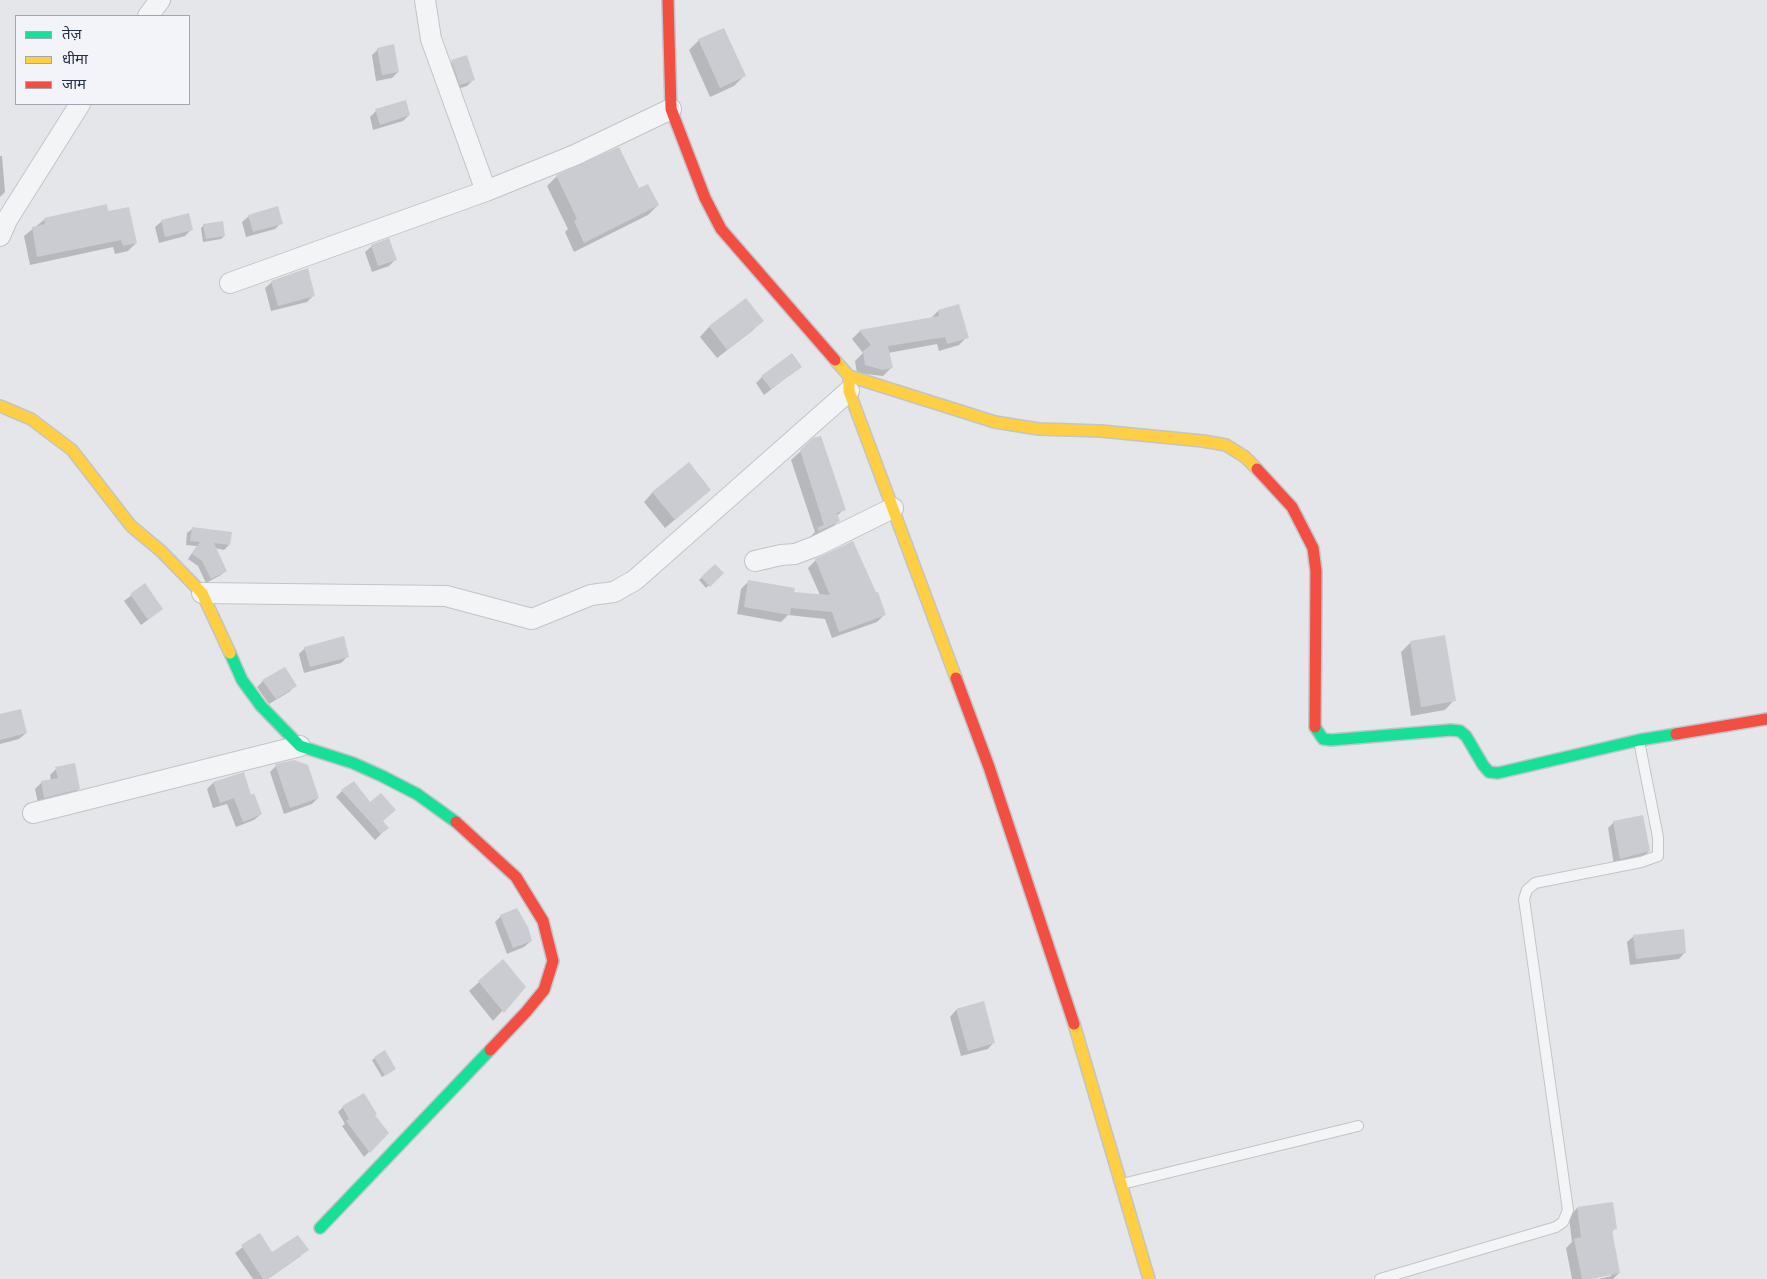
<!DOCTYPE html>
<html>
<head>
<meta charset="utf-8">
<style>
  body { margin:0 }
  #map { position:relative; width:1767px; height:1279px; overflow:hidden; background:#e4e6ea; font-family:"Varela Round","Noto Sans Devanagari",sans-serif }
  canvas { display:block }
  .legend { position:absolute; left:15px; top:15px; width:175px; height:90px; box-sizing:border-box; background:#f2f4f9; border:1px solid #a1a6b1; margin:0; padding:6px 9px; list-style:none; font-size:15px; color:#283045 }
  .legend li { display:flex; align-items:center; gap:10px; height:25px }
  .legend b { width:25px; border:1px solid #a1a6b1 }
</style>
</head>
<body>
<div id="map">
<canvas width="1767" height="1279"></canvas>
<ul class="legend">
<li><b style="height:6px;background:#16e098"></b>तेज़</li>
<li><b style="height:6px;background:#ffcf43"></b>धीमा</li>
<li><b style="height:6px;background:#f24e42"></b>जाम</li>
</ul>
</div>
<script>
const ctx = document.querySelector('canvas').getContext('2d');
ctx.lineJoin = 'round';
function fillPath(path, color) { ctx.fillStyle = color; ctx.fill(path, 'evenodd'); }
const toPath = rows => new Path2D(rows.map(r => 'M' + r).join(''));
function strokePath(path, color, width, dash) { ctx.strokeStyle = color; ctx.lineWidth = width; ctx.lineCap = dash ? 'butt' : 'round'; ctx.setLineDash(dash || []); ctx.stroke(path); }
const shadow = toPath([
  [699,40,744,76,734,86,710,97,689,50],
  [378,49,398,72,392,78,376,81,372,55],
  [452,62,473,80,467,86,454,90,446,68],
  [376,111,409,115,403,121,373,130,370,117],
  [0,156,2,156,5,192,0,197],
  [557,176,638,190,658,205,648,215,574,252,565,232,568,229,547,186],
  [107,213,136,243,128,251,115,254,113,247,30,265,24,236,45,219],
  [249,216,281,223,275,229,246,237,242,222],
  [162,221,191,230,185,236,159,243,155,227],
  [204,225,224,236,221,239,203,242,201,228],
  [372,246,395,260,389,266,372,272,365,252],
  [272,282,314,295,307,302,271,311,265,288],
  [745,300,762,321,752,331,717,358,700,337,709,327],
  [958,306,967,337,959,345,939,351,937,344,888,353,891,368,883,376,857,373,855,361,863,353,852,339,860,331,930,319,938,311],
  [800,367,764,395,756,383,762,377],
  [814,439,844,509,837,516,839,520,830,529,810,539,809,538,815,532,791,460],
  [710,490,665,528,644,502,653,492],
  [192,529,229,545,224,550,215,548,226,571,221,575,206,583,198,566,188,559,197,546,186,545,187,533],
  [816,560,885,614,877,622,832,638,825,619,788,615,781,622,737,614,741,589,749,581,793,593,820,595,808,568],
  [715,565,722,573,706,588,699,580],
  [145,585,162,609,141,625,124,601],
  [1411,642,1454,700,1445,710,1411,716,1401,652],
  [305,648,348,656,341,663,304,673,299,654],
  [263,681,295,686,289,692,269,704,257,687],
  [0,716,26,733,19,739,0,744],
  [276,766,318,798,312,804,284,814,270,772],
  [56,769,79,789,72,795,38,803,35,789,42,782,51,780,50,775],
  [213,783,250,796,261,814,254,820,236,827,227,804,213,808,207,789],
  [342,791,382,821,387,828,375,840,336,797],
  [1614,822,1649,851,1643,857,1614,865,1608,828],
  [501,916,531,941,524,947,507,954,495,922],
  [1634,936,1685,952,1679,959,1630,965,1627,942],
  [503,961,524,987,493,1021,469,991],
  [983,1003,994,1042,988,1049,961,1056,950,1017,956,1010],
  [375,1058,392,1071,382,1077,372,1060],
  [343,1107,374,1115,387,1133,364,1157,342,1126,345,1124,338,1112],
  [1577,1208,1615,1228,1611,1233,1619,1273,1613,1279,1599,1279,1611,1276,1611,1274,1586,1279,1572,1279,1566,1248,1572,1242,1569,1217],
  [259,1235,272,1254,301,1256,268,1279,253,1279,235,1253]
]);
const building = toPath([
  [724,28,746,76,720,88,698,39],
  [394,44,399,72,382,75,377,48],
  [467,55,475,80,460,85,451,60],
  [406,100,410,115,380,125,375,109],
  [619,147,639,188,648,184,659,205,584,243,574,221,577,219,556,175],
  [107,204,108,211,129,207,137,243,123,246,121,240,37,257,32,227,45,224,44,218],
  [278,206,283,224,253,232,248,215],
  [189,213,193,230,165,237,161,220],
  [223,221,225,236,206,239,203,224],
  [389,238,397,260,378,266,371,245],
  [308,268,315,296,278,306,271,281],
  [746,298,764,321,727,350,709,326],
  [959,304,969,338,947,344,945,337,888,346,893,368,883,370,865,365,863,351,871,345,859,330,939,316,938,310],
  [792,353,802,367,771,389,761,376],
  [821,436,846,510,837,513,840,521,819,531,817,528,824,525,800,450,813,438],
  [689,462,711,490,675,520,652,492],
  [192,527,232,532,230,545,214,543,227,571,211,579,202,561,192,554,200,542,190,541],
  [853,541,876,592,878,592,886,615,839,632,832,612,791,608,790,615,744,607,748,580,795,588,794,592,830,595,815,559],
  [715,564,724,573,710,587,701,577],
  [145,583,163,609,148,620,130,594],
  [1445,635,1456,701,1421,707,1410,641],
  [344,636,349,657,310,667,304,647],
  [285,667,297,686,276,699,262,680],
  [21,709,27,733,0,740,0,714],
  [294,760,308,765,319,798,290,808,275,764],
  [75,763,80,789,44,798,41,781,58,778,55,767],
  [244,772,251,795,254,793,262,814,243,822,234,798,220,803,213,782],
  [354,781,370,802,381,793,396,810,383,821,389,828,381,834,341,790],
  [1643,815,1650,851,1620,859,1613,821],
  [517,908,528,927,532,941,513,948,500,915],
  [1684,929,1686,953,1636,959,1633,935],
  [503,959,526,987,504,1013,478,981],
  [984,1001,995,1043,968,1051,956,1009],
  [385,1050,396,1069,385,1076,374,1057],
  [364,1093,377,1114,375,1115,389,1133,370,1153,346,1121,349,1119,342,1106],
  [1613,1202,1617,1229,1612,1230,1620,1273,1592,1279,1582,1279,1574,1239,1581,1237,1577,1207],
  [260,1233,272,1252,298,1235,309,1250,268,1279,263,1279,241,1245]
]);
const lane = toPath([
  [1122,1184,1358,1126],
  [1380,1279,1556,1227,1563,1222,1568,1210,1524,899,1527,890,1535,883,1641,862,1658,856,1658,837,1639,741]
]);
const street = toPath([
  [425,0,431,39,486,191],
  [148,16,160,0],
  [0,236,7,220,80,104],
  [230,283,486,191,575,155,671,109],
  [755,561,781,555,795,554,816,546,893,508],
  [202,593,446,596,532,619,591,595,614,592,635,580,849,391],
  [33,813,300,746]
]);
const fast = toPath([
  [230,653,242,680,261,706,300,746,353,763,382,776,417,794,456,822],
  [1315,727,1323,739,1331,740,1451,730,1460,731,1466,736,1483,765,1489,772,1498,773,1639,740,1676,734],
  [320,1228,490,1050]
]);
const slow = toPath([
  [835,360,849,376,849,391,956,678],
  [849,376,995,422,1039,429,1101,431,1203,441,1226,445,1245,457,1257,469],
  [0,406,31,419,72,450,131,526,161,551,202,593,230,653],
  [1074,1024,1149,1279]
]);
const jam = toPath([
  [668,0,671,109,705,198,721,229,835,360],
  [1257,469,1292,507,1313,548,1316,571,1315,727],
  [956,678,989,767,1074,1024],
  [1676,734,1767,719],
  [456,822,516,877,543,921,553,961,544,990,526,1012,490,1050]
]);
fillPath(shadow, '#0003');
fillPath(building, '#caccd1');
strokePath(lane, '#c2c4c8', 12);
strokePath(street, '#c2c4c8', 22);
strokePath(fast, '#c2c4c8', 14);
strokePath(slow, '#c2c4c8', 14);
strokePath(jam, '#c2c4c8', 14);
strokePath(lane, '#f3f4f6', 10);
strokePath(street, '#f3f4f6', 20);
strokePath(fast, '#16e098', 11);
strokePath(slow, '#ffcf43', 11);
strokePath(jam, '#f24e42', 11);
</script>
</body>
</html>
